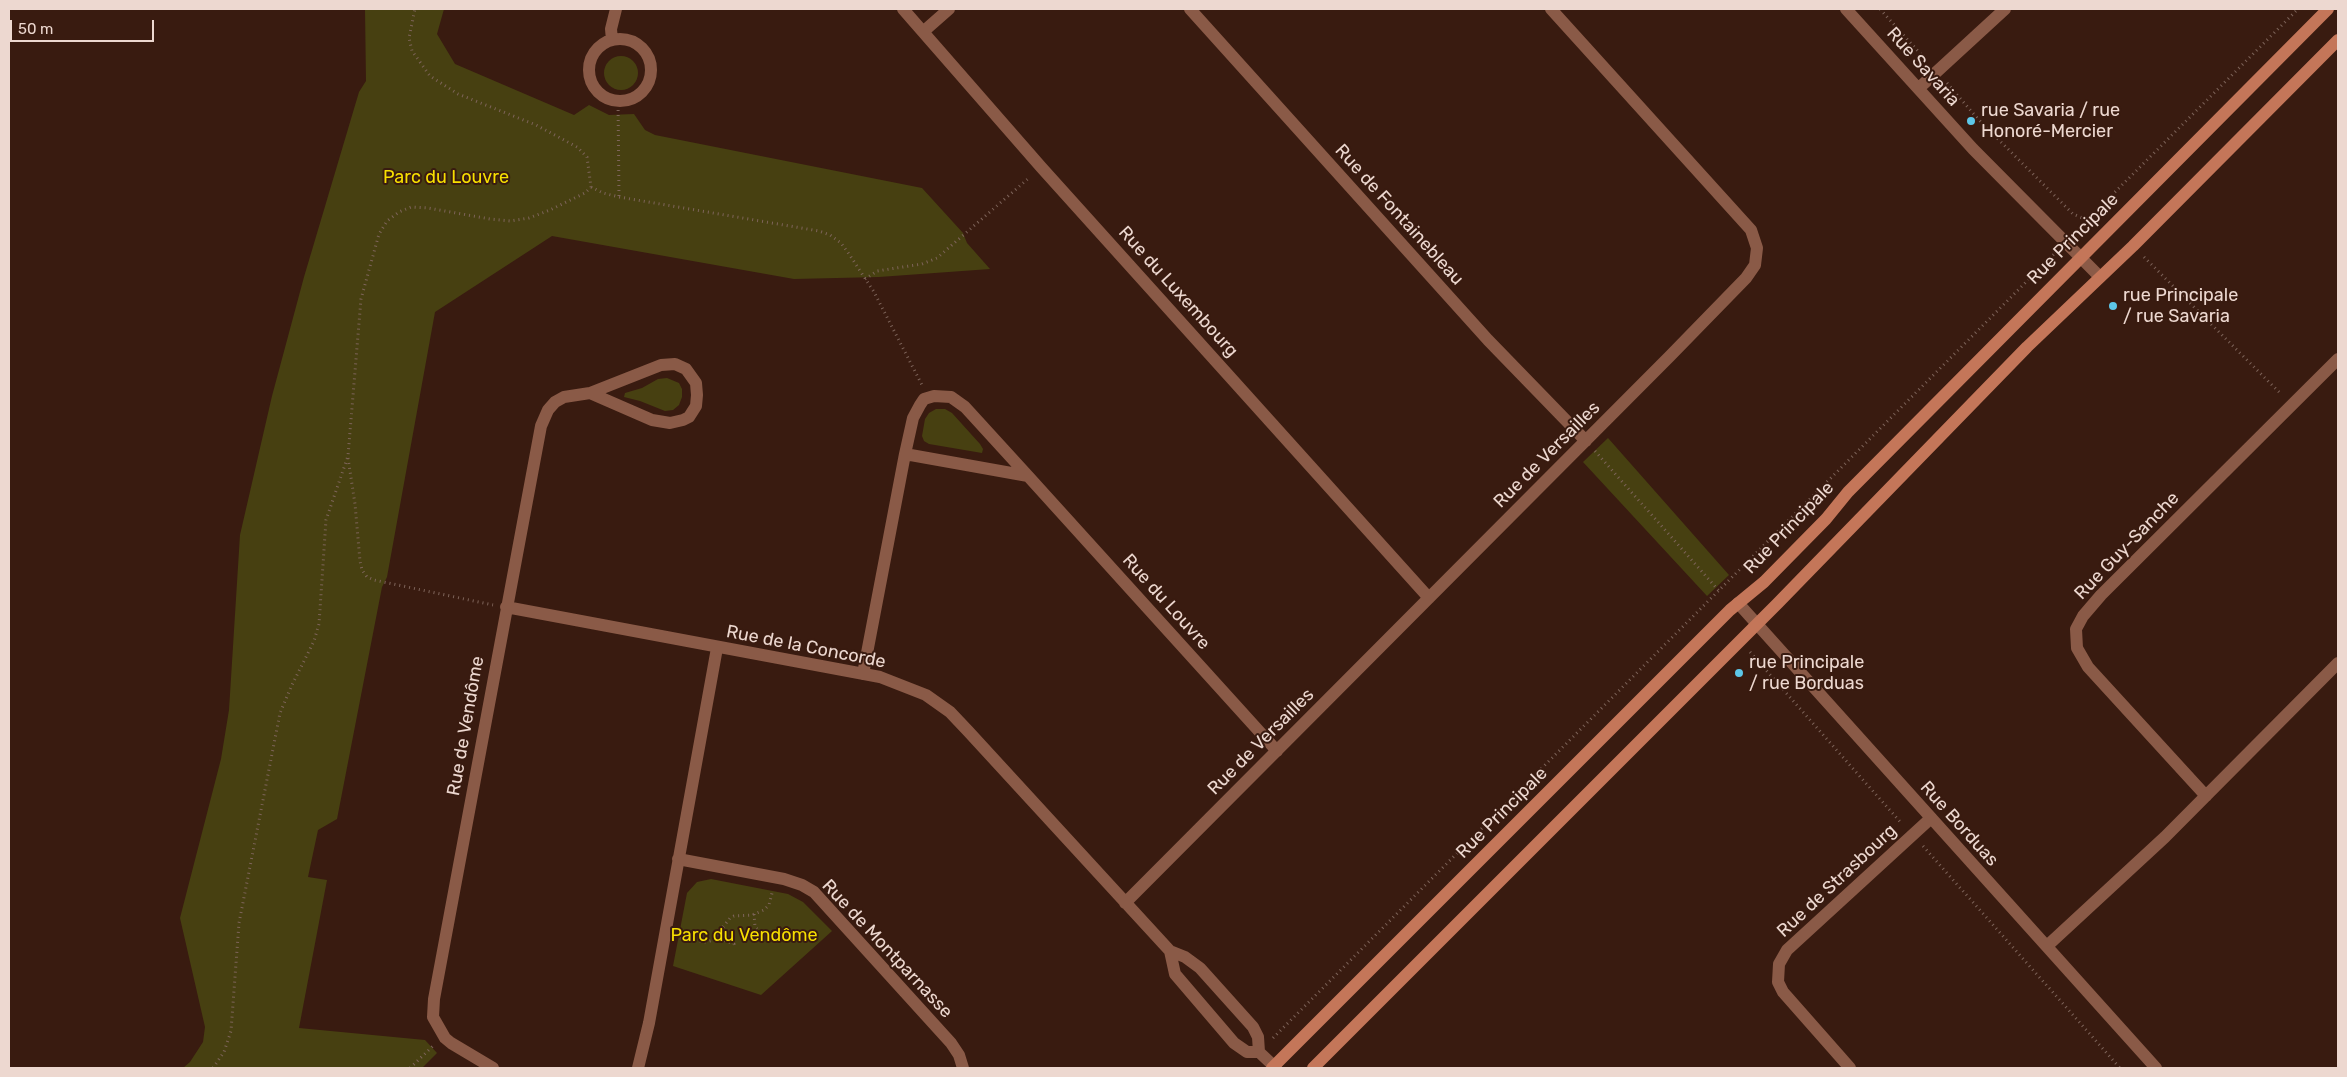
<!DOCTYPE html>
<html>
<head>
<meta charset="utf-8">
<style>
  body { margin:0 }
  #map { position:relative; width:2347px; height:1077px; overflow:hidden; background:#391b10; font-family:Rubik,sans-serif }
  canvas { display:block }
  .frame { position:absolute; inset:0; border:10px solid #edd8d0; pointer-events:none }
  .scale { position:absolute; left:10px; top:20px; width:144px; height:22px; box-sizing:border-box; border:2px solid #edd8d0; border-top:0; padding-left:6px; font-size:15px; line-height:18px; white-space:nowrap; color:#edd8d0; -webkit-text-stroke:4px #391b10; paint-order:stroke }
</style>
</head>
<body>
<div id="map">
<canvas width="2347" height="1077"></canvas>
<div class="frame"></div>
<div class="scale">50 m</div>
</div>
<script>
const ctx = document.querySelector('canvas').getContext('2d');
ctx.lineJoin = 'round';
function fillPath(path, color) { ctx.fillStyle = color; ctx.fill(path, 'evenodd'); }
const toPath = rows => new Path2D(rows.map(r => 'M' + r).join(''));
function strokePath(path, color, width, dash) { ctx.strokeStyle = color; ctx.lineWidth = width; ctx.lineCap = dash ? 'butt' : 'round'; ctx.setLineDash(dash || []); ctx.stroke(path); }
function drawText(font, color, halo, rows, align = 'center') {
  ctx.font = font + ' Rubik,sans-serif'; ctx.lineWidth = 4; ctx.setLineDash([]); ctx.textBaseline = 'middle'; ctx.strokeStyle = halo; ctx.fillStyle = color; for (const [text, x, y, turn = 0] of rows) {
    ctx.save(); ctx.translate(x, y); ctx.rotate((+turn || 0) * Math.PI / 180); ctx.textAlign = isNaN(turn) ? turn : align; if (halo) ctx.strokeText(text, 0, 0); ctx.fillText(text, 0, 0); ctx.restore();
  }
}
const green = toPath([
  [365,9,444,9,437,34,455,64,574,115,589,105,609,115,634,114,645,130,655,135,922,188,963,233,967,243,990,269,879,277,794,279,552,236,435,312,387,577,382,587,337,819,318,830,308,877,327,880,299,1028,425,1040,437,1053,422,1068,183,1068,190,1062,203,1042,205,1027,180,918,221,759,229,710,240,535,272,396,304,277,359,92,366,81],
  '604 73a17 17 0 1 1 34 0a17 17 0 1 1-34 0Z',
  [667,378,679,383,682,389,682,397,679,405,673,410,665,411,640,401,624,397,625,393,642,388,658,379],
  [936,409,945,409,952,413,980,444,983,449,982,453,929,444,924,441,922,436,925,419,929,413],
  [1608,438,1729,575,1707,596,1583,462],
  [711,879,788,894,803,902,832,931,761,995,673,966,687,893,697,882]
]);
const path = toPath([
  [1880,9,1926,60],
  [1947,83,1978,119,2073,214,2087,220],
  [618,100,619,197],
  [591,187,603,193,619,197,819,231,830,235,841,243,849,254,874,292,922,385],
  [2076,231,2298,9],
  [2144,257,2281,394],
  [865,279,877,271,922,264,937,258,1030,177],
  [1595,451,1720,592],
  [348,458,355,504,360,561,362,570,367,577,374,580,493,605],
  [1750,652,1902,824],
  [1923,846,2120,1068],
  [754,914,755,927,764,935],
  [715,937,734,944,733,948],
  [680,938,706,942,713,940,730,918,734,916,752,915,764,910,769,905,772,893],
  [1273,1038,2056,252],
  [213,1068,224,1052,231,1031,239,923,280,713,291,687,314,641,319,624,326,520,348,456,361,299,379,234,387,221,399,212,411,207,428,208,490,219,510,221,529,218,550,210,585,193,591,187,587,157,577,147,536,125,458,94,430,76,412,51,409,38,415,9],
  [410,1068,433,1046]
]);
const street = toPath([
  [903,9,1041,167,1429,598],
  [1190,9,1488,340,1586,441],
  [1846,9,1973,149,2100,277],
  [924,31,949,9],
  '589 70a31 31 0 1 1 62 0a31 31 0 1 1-62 0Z',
  [612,40,611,29,616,9],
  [1919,88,2005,9],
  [905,454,913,418,920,405,924,399,934,396,951,397,965,407,1028,476],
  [1738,603,2156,1068],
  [506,607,880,677,926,695,950,712,968,731,1170,951,1185,957,1200,968,1253,1027,1258,1037,1259,1052,1276,1068],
  [863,674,905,454,1028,476,1277,751],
  [2206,796,2088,667,2077,648,2076,629,2083,616,2101,595,2338,359],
  [678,859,784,879,802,885,814,892,951,1043,959,1055,963,1068],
  [1125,903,1670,356,1746,278,1755,265,1757,248,1751,230,1551,9],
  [2047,946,2165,837,2338,663],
  [1170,951,1175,974,1234,1043,1247,1052,1259,1052],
  [493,1068,451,1043,445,1038,433,1017,434,999,541,426,548,410,555,402,564,397,590,393,661,365,675,364,686,369,696,383,697,395,696,406,689,417,683,420,670,423,652,420,590,393],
  [638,1068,649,1023,717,648],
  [1850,1068,1783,992,1778,982,1779,964,1787,950,1930,819]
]);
const secondary = toPath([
  [1272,1068,1730,610,1764,582,1826,519,1848,492,2328,9],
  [1313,1068,1778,603,2027,347,2133,246,2338,40]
]);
const markers = [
  [1971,121,5,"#5dc7e8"],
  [2113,306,5,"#5dc7e8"],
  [1739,673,5,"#5dc7e8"]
];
const streetNames = [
  ["Rue Savaria",1923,67,48],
  ["Rue de Fontainebleau",1399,215,48],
  ["Rue Principale",2073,239,-45],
  ["Rue du Luxembourg",1178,292,48],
  ["Rue de Versailles",1547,455,-45],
  ["Rue Principale",1789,528,-46],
  ["Rue Guy-Sanche",2127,546,-46],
  ["Rue du Louvre",1166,602,48],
  ["Rue de la Concorde",806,647,11],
  ["Rue de Vendôme",466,726,-80],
  ["Rue de Versailles",1261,742,-45],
  ["Rue Principale",1502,813,-45],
  ["Rue Borduas",1959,824,48],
  ["Rue de Strasbourg",1837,881,-43],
  ["Rue de Montparnasse",887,949,47]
];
const poiNames = [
  ["rue Savaria / rue",1981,111],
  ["Honoré-Mercier",1981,132],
  ["rue Principale",2123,296],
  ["/ rue Savaria",2123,317],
  ["rue Principale",1749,663],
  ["/ rue Borduas",1749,684]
];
const parkNames = [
  ["Parc du Louvre",446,178],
  ["Parc du Vendôme",744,936]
];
fillPath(green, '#474011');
strokePath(path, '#7e645a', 3, [1, 4]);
strokePath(street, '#8a5a47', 12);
strokePath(secondary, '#c47659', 12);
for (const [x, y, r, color] of markers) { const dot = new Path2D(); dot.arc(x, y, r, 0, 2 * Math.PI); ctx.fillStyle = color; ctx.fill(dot); strokePath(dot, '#391b10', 2); }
drawText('18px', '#edd8d0', '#391b10', streetNames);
drawText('18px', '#edd8d0', '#391b10', poiNames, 'left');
drawText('18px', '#f7df01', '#391b10', parkNames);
</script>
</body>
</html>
